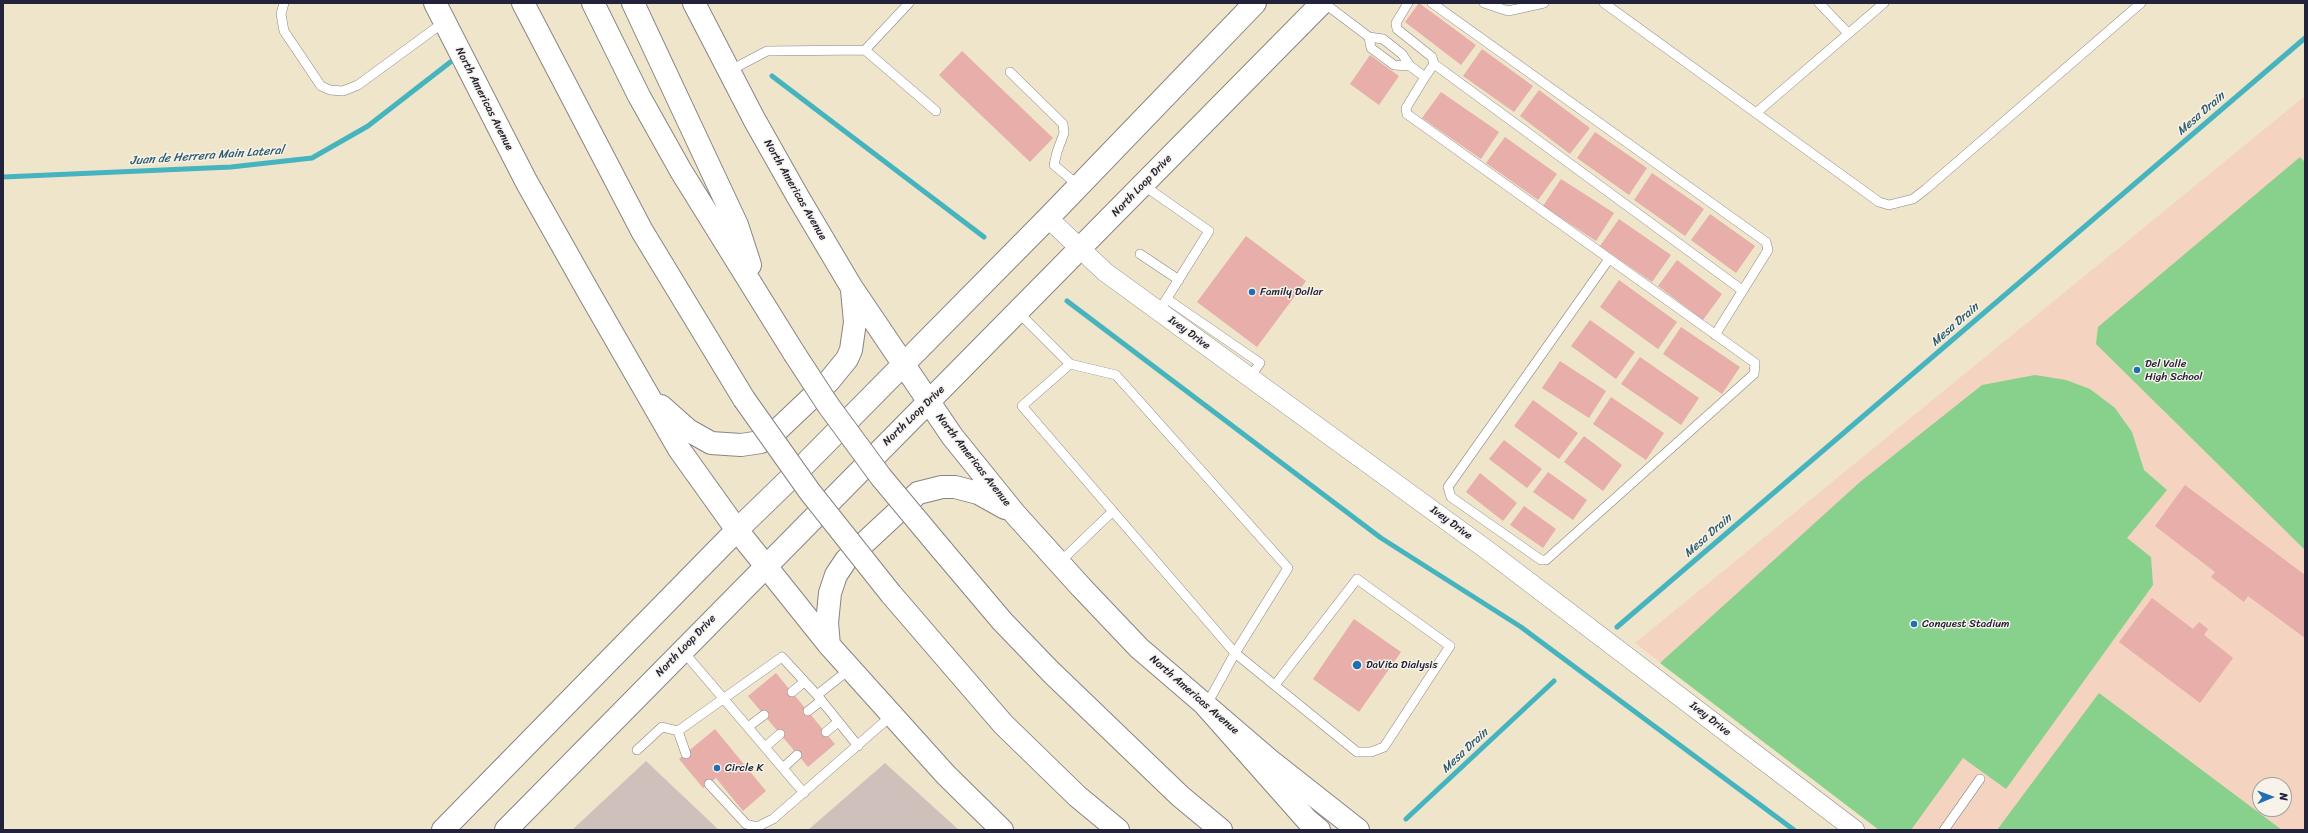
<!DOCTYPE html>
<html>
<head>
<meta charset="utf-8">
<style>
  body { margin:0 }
  #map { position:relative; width:2308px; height:833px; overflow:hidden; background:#efe5cb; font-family:Sriracha,sans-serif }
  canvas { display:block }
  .frame { position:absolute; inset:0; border:4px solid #22223b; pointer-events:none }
  .north { position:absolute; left:2252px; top:777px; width:40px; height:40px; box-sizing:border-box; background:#f7f3e8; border:1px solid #a29fa3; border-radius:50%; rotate:89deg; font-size:11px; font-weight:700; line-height:16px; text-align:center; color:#22223b }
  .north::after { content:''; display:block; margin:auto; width:14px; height:18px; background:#1f6fb2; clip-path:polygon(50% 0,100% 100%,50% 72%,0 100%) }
</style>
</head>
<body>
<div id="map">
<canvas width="2308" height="833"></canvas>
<div class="frame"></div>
<div class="north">N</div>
</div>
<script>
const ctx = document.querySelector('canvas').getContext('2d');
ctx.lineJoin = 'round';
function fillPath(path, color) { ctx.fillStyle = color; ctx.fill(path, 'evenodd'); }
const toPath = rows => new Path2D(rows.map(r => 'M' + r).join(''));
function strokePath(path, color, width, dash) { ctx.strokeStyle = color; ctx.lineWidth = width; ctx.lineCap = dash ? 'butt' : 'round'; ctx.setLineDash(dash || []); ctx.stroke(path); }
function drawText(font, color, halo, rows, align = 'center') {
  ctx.font = font + ' Sriracha,sans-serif'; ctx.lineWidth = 3; ctx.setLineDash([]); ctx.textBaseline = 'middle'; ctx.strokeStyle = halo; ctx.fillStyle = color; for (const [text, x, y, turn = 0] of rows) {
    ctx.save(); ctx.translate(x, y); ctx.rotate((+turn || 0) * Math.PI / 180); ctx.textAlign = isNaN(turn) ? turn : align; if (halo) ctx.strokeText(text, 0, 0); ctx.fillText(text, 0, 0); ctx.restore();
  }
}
const built = toPath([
  [2305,96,2305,830,1879,830,1635,643],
  [2260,785,2284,785,2284,809,2260,809]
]);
const industrial = toPath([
  [646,761,719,830,572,830],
  [885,763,959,830,808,830]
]);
const green = toPath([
  [2300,157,2305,162,2305,550,2096,344,2098,327],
  [2035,375,2066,380,2090,389,2115,408,2132,432,2144,470,2167,490,2127,538,2151,557,2153,585,2006,789,1963,758,1911,830,1879,830,1660,663,1860,482,1982,385],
  [2099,693,2282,830,1997,830]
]);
const stream = toPath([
  [772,76,984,237],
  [3,177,231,167,312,158,368,126,453,60],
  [1067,301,1381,538,1521,627,1794,830],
  [1617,627,2305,38],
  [1406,819,1554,681]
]);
const building = toPath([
  [1419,3,1476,45,1461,65,1405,22],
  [1482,49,1533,86,1514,112,1463,76],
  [962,51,1053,138,1030,162,939,75],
  [1370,55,1399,76,1379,105,1350,84],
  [1539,90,1590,128,1570,154,1520,116],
  [1441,92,1499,132,1481,159,1422,118],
  [1595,132,1647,168,1629,195,1577,158],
  [1505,137,1557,174,1538,200,1486,163],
  [1652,173,1704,209,1685,236,1634,200],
  [1561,179,1614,213,1596,241,1543,206],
  [1710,214,1755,246,1736,273,1691,240],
  [1619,219,1671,255,1652,282,1600,246],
  [1246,236,1306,281,1257,347,1197,302],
  [1677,260,1722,294,1703,320,1658,286],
  [1619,280,1677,322,1658,349,1600,307],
  [1590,320,1635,352,1616,379,1571,346],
  [1681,327,1740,367,1722,394,1663,354],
  [1640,357,1699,398,1681,425,1621,384],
  [1560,361,1606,391,1589,418,1542,388],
  [1611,397,1664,433,1646,460,1593,424],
  [1533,400,1578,433,1559,459,1514,426],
  [1584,436,1622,465,1603,491,1564,462],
  [1504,440,1542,469,1527,488,1489,459],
  [1548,472,1587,500,1573,520,1533,492],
  [1480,473,1517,503,1503,521,1466,492],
  [2185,485,2305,575,2305,638,2248,596,2244,602,2211,577,2215,572,2155,526],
  [1524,506,1556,529,1543,548,1510,525],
  [2152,598,2193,629,2199,622,2208,629,2204,635,2233,658,2200,703,2119,642],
  [1354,619,1401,652,1359,712,1313,679],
  [776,673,835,744,808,767,748,696],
  [715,729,766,791,743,811,716,778,703,788,679,759]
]);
const lane = toPath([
  [284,3,281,14,284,31,321,86,330,90,343,91,358,85,444,22],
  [1324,3,1369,37,1383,39,1402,54,1410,66,1394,65,1371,48,1369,37],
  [1408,3,1396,23,1397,29,1432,57,1434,64],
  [1432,3,1766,242,1768,250,1715,335],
  [1484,3,1508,11,1544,3],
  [1604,3,1879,202,1889,205,1913,199,1926,189,2141,3],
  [1819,3,1848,33],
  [865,50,909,3],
  [1410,66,1425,77,1406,108,1407,114,1755,363,1754,374,1546,560,1541,560,1451,497,1448,487,1609,259],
  [729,71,767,51,865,50,936,111],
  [1010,72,1063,124,1064,133,1057,152,1054,165,1079,186],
  [1425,77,1434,64,1742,290],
  [1756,113,1884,3],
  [1143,185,1209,231,1159,311],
  [1140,254,1179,280],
  [1167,299,1260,363,1250,377],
  [1018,312,1070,364,1022,406,1235,653,1288,568,1116,375,1070,364],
  [1059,563,1113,511],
  [682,650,804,793],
  [792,692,804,682],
  [817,695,858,746],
  [1206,706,1235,653,1357,752,1371,752,1384,747,1450,646,1357,579,1275,685],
  [808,711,821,701],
  [748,727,764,715],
  [678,731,782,657,817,695,850,669],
  [678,731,686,754],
  [826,732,838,722],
  [765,747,780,734],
  [637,750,662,727,678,731],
  [783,768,797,755],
  [709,784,746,824,757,827,773,819,891,716],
  [1944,830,1980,779]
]);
const street = toPath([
  [1048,218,1105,272,1487,550,1855,830]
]);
const secondary = toPath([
  [435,3,526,181,588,291,679,449,737,530,829,645,946,775,1002,830],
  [694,3,754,119,798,197,852,288,952,436,1015,514,1081,587,1139,648,1273,763,1358,830],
  [661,406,688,430,711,443,741,445,761,442,770,437,829,381,847,359,851,350,855,322,852,290],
  [829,645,827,623,830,593,836,575,846,560,918,493,942,487,955,487,978,493,1005,508],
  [443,830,737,530,805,464,1048,218,1255,3],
  [506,830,1322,3]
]);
const highway = toPath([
  [523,3,642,231,744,399],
  [593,3,639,96,681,171,794,353],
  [633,3,737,225,750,265],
  [942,550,1002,621,1051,672,1180,796,1221,830],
  [891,594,1003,724,1077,796,1118,830],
  [1206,706,1307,820,1319,830]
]);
const highwayBridge = toPath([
  [794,353,828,405,881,477,942,550],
  [744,399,810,492,891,594]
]);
const markers = [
  [1252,292,4,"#1f6fb2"],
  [2137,370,4,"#1f6fb2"],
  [1914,624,4,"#1f6fb2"],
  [1357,665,5,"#1f6fb2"],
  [717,768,4,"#1f6fb2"]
];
const streetNames = [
  ["North Americas Avenue",484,99,63],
  ["North Loop Drive",1142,186,-46],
  ["North Americas Avenue",795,190,60],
  ["Ivey Drive",1189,333,36],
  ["North Loop Drive",914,416,-44],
  ["North Americas Avenue",973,460,52],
  ["Ivey Drive",1451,523,36],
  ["North Loop Drive",686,646,-46],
  ["North Americas Avenue",1194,695,41],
  ["Ivey Drive",1710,719,38]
];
const poiNames = [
  ["Family Dollar",1260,292],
  ["Del Valle",2145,364],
  ["High School",2145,377],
  ["Conquest Stadium",1922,624],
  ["DaVita Dialysis",1366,665],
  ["Circle K",725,768]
];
const waterNames = [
  ["Mesa Drain",2201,114,-41],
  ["Juan de Herrera Main Lateral",207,156,-4],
  ["Mesa Drain",1955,325,-41],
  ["Mesa Drain",1708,536,-41],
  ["Mesa Drain",1465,751,-43]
];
fillPath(built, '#f4d3c1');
fillPath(industrial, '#d0c0bc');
fillPath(green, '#88d18c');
strokePath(stream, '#45b4bf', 5);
fillPath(building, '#e7aeaa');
strokePath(lane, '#888483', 10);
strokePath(street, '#888483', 20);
strokePath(secondary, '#888483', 24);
strokePath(highway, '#888483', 24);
strokePath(lane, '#fff', 9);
strokePath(street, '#fff', 19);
strokePath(secondary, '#fff', 22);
strokePath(highway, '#fff', 22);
strokePath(highwayBridge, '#888483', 24, []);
strokePath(highwayBridge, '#fff', 22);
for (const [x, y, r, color] of markers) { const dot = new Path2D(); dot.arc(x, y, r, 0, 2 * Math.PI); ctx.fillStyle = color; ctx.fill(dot); strokePath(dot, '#f7f3e8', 1.5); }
drawText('11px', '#22223b', '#f7f3e8', streetNames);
drawText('11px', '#22223b', '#f7f3e8', poiNames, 'left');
drawText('italic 12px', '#305c70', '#f7f3e8', waterNames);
</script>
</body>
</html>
